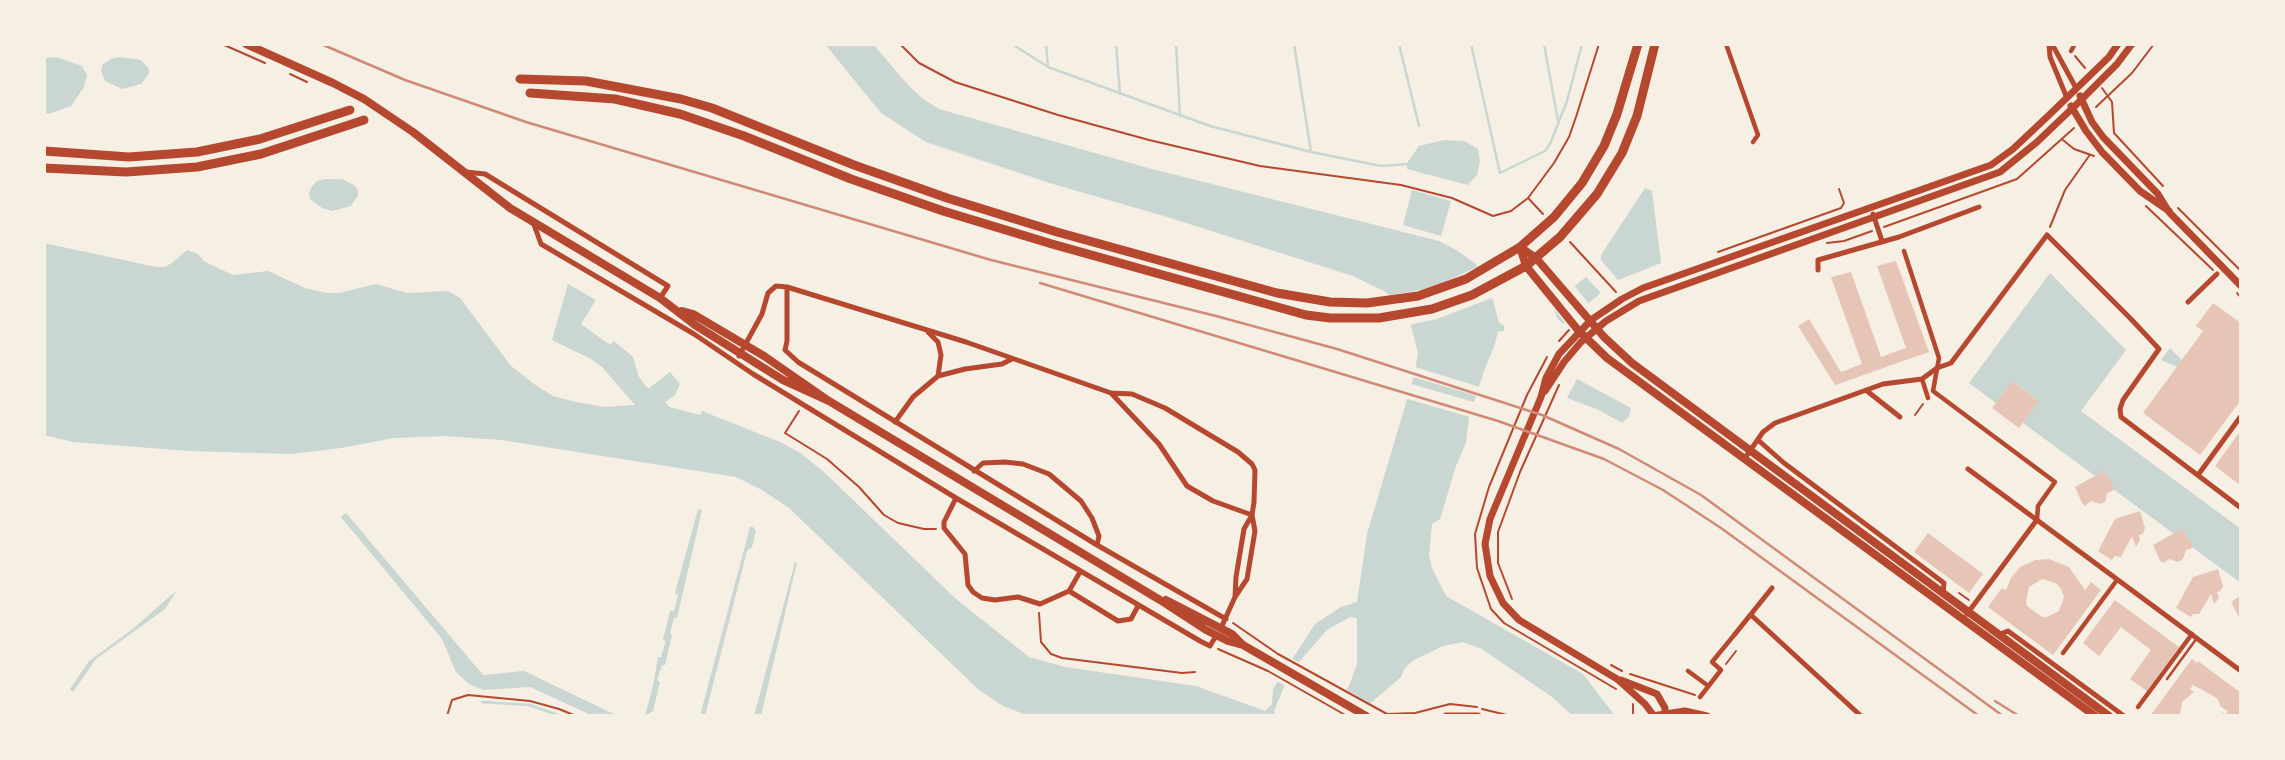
<!DOCTYPE html>
<html>
<head>
<meta charset="utf-8">
<style>
  body { margin:0 }
  #map { position:relative; width:2285px; height:760px; overflow:hidden; background:#f6efe4; font-family:Karla,sans-serif }
  canvas { display:block }
  .frame { position:absolute; inset:0; border:46px solid #f6efe4; pointer-events:none }
</style>
</head>
<body>
<div id="map">
<canvas width="2285" height="760"></canvas>
<div class="frame"></div>
</div>
<script>
const ctx = document.querySelector('canvas').getContext('2d');
ctx.lineJoin = 'round';
function fillPath(path, color) { ctx.fillStyle = color; ctx.fill(path, 'evenodd'); }
const toPath = rows => new Path2D(rows.map(r => 'M' + r).join(''));
function strokePath(path, color, width, dash) { ctx.strokeStyle = color; ctx.lineWidth = width; ctx.lineCap = dash ? 'butt' : 'round'; ctx.setLineDash(dash || []); ctx.stroke(path); }
const water = toPath([
  [825,44,873,44,908,85,923,99,939,109,1148,168,1439,241,1456,250,1475,263,1488,281,1499,323,1504,326,1504,331,1498,332,1494,347,1484,371,1469,417,1466,443,1456,466,1440,519,1432,524,1429,555,1432,568,1446,596,1583,674,1615,716,1573,716,1552,697,1482,649,1463,642,1443,646,1414,660,1405,668,1401,677,1372,702,1364,716,1331,716,1349,686,1357,664,1357,618,1350,617,1327,630,1298,663,1284,687,1274,711,1276,716,1029,716,1003,706,979,690,789,508,762,490,736,477,501,440,445,436,394,438,341,448,291,454,189,451,73,442,44,435,44,243,156,267,165,267,172,263,187,250,198,254,205,262,233,275,268,271,305,288,327,293,339,293,376,284,407,293,448,291,460,298,511,366,534,384,553,396,576,402,604,407,635,405,602,367,591,359,552,340,568,284,596,300,581,324,610,345,614,341,633,357,639,377,648,389,670,372,680,384,675,395,665,402,670,407,700,415,702,411,780,442,799,452,824,472,956,599,1029,657,1065,667,1196,686,1265,711,1272,704,1273,689,1315,624,1341,607,1357,602,1367,534,1414,376,1418,353,1409,318,1396,300,1384,291,1353,276,1164,216,1053,184,926,142,881,113],
  [56,57,82,66,87,75,84,87,71,106,48,114,44,112,44,58],
  [119,57,141,60,149,69,149,74,141,84,122,89,105,81,101,70,103,64,111,59],
  [1444,140,1464,141,1478,149,1480,161,1477,175,1468,185,1407,169,1407,163,1419,146],
  [326,179,342,179,354,185,358,190,358,195,351,206,332,211,322,208,310,199,309,194,312,186,317,181],
  [1645,188,1652,191,1661,263,1618,280,1601,260,1601,255],
  [1412,190,1451,201,1441,236,1403,225],
  [2050,273,2126,350,2081,411,2241,529,2241,583,2023,423,2038,400,2012,381,1996,403,1969,383],
  [1586,277,1601,293,1563,324,1557,318,1552,304],
  [2170,348,2182,360,2177,367,2161,360],
  [1577,379,1631,408,1629,417,1622,423,1597,409,1567,398],
  [698,509,702,510,677,618,674,618,670,633,672,635,665,665,662,665,657,680,660,682,653,711,645,716,653,686,658,657,661,657,666,641,663,640,670,611,674,611,678,595,675,593],
  [346,513,483,675,524,671,618,716,593,716,530,687,483,690,469,684,456,672,442,639,341,517],
  [750,527,753,527,756,531,752,547,747,551,705,716,700,716],
  [795,562,797,562,761,716,754,716],
  [177,590,165,609,96,659,73,692,70,689,89,661,134,628]
]);
const pier = toPath([
  [1481,265,1491,279,1497,296,1437,319,1408,325,1393,303,1384,296,1420,290,1445,282],
  [1572,283,1590,305,1567,325,1549,303],
  [1412,366,1483,388,1480,397,1410,376],
  [1408,383,1477,403,1473,418,1404,398],
  [1290,657,1301,664,1287,687,1275,680],
  [1344,688,1373,705,1367,716,1338,716,1330,712]
]);
const stream = toPath([
  [1012,44,1048,67,1210,126,1311,152,1381,166,1408,164],
  [1046,44,1048,67],
  [1116,44,1120,94],
  [1176,44,1180,116],
  [1294,44,1311,152],
  [1399,44,1419,126],
  [1471,44,1500,173,1545,151,1550,144,1567,101,1582,44],
  [1544,44,1558,121],
  [482,702,529,705,561,716]
]);
const building = toPath([
  [1896,261,1929,352,1835,385,1798,326,1809,319,1841,372,1862,364,1831,277,1851,272,1881,357,1906,348,1877,266],
  [2213,303,2241,323,2241,400,2200,455,2143,413,2203,331,2196,326],
  [2012,381,2039,401,2019,428,1992,408],
  [2241,430,2241,486,2215,466],
  [2104,471,2113,485,2114,490,2107,493,2105,502,2100,504,2091,501,2085,506,2082,503,2075,487],
  [2140,511,2145,528,2143,534,2139,535,2140,540,2136,547,2132,536,2121,557,2115,556,2112,560,2098,551,2115,519],
  [2182,529,2192,543,2192,548,2186,550,2183,559,2178,562,2169,559,2164,563,2160,561,2153,545],
  [1928,533,1983,574,1969,593,1914,552],
  [2049,559,2069,567,2085,590,2091,582,2101,590,2053,655,1988,607,2002,588,2006,590,2011,578,2020,567,2035,560],
  [2042,579,2056,583,2061,589,2064,597,2059,611,2047,617,2042,617,2027,606,2026,601,2029,587],
  [2218,569,2223,586,2220,591,2217,592,2219,598,2214,604,2211,594,2199,614,2193,614,2191,617,2176,608,2193,577],
  [2241,595,2241,621,2231,602],
  [2115,600,2179,647,2147,691,2130,679,2151,650,2121,627,2099,656,2083,643],
  [2192,659,2197,663,2198,661,2241,693,2241,716,2222,716,2222,712,2225,715,2228,711,2221,707,2217,698,2193,685,2190,689,2194,692,2182,702,2180,716,2150,716]
]);
const path = toPath([
  [222,44,265,63],
  [900,44,919,63,955,82,1058,115,1149,140,1260,166,1401,185,1452,198,1493,216,1511,211,1528,198,1554,163,1569,137,1576,117,1599,44],
  [2075,56,2085,68],
  [290,74,307,82],
  [2102,88,2112,102,2114,133,2163,186],
  [2096,107,2132,73,2154,44],
  [2063,140,2074,149,2094,156],
  [1839,189,1844,203,1841,208],
  [1528,198,1543,214],
  [2146,206,2213,270],
  [2178,208,2241,271],
  [1884,227,2017,179,2074,128],
  [2050,227,2065,190,2089,156],
  [1570,242,1616,292],
  [1827,243,1844,241,1872,231],
  [1718,252,1841,208],
  [2237,293,2241,298],
  [1559,341,1569,330],
  [1547,357,1527,395,1489,487,1475,534,1477,568,1491,609,1504,623,1616,689],
  [799,411,785,433,827,459,859,487,884,515,898,523,924,529,936,529],
  [1915,415,1923,404],
  [1959,593,1969,600],
  [1512,599,1498,563,1498,532,1520,472,1559,385],
  [1039,613,1041,642,1051,654,1062,658,1182,673,1195,672],
  [1233,623,1278,654,1387,714,1415,713,1450,704,1477,707],
  [1218,649,1268,671,1347,716],
  [1726,664,1736,651],
  [1611,665,1622,671],
  [1630,674,1695,695],
  [1482,709,1511,716],
  [447,716,452,700,468,695,530,701,559,709,576,716],
  [1633,716,1633,704]
]);
const service = toPath([
  [2167,679,2197,638]
]);
const pedestrian = toPath([
  [1726,44,1758,135,1753,142],
  [2071,51,2075,44],
  [1904,251,1939,358,1933,391,2055,482,2038,506,2037,520],
  [1922,379,1928,398],
  [2063,653,2117,580],
  [1688,671,1707,685],
  [1700,697,1721,670,1712,662,1735,634],
  [2138,707,2192,634]
]);
const minor = toPath([
  [2049,44,2050,57,2067,98],
  [2052,44,2076,88],
  [466,172,485,174,668,286,660,298],
  [1873,214,1882,241],
  [533,222,541,244,694,334,753,374,956,498,1200,641,1210,646,1216,636],
  [1818,270,1818,260,1899,237,1979,207],
  [787,287,787,341,785,350,798,362,1097,545,1226,619],
  [2188,302,2217,274],
  [928,332,938,342,941,355,938,376],
  [739,356,762,314,768,293,776,286,787,287,966,342,1111,393,1132,394,1165,408,1238,452,1252,464,1255,470,1254,502,1252,515,1244,529,1236,577,1235,597],
  [1867,391,1900,417],
  [1111,393,1159,444,1187,486,1213,501,1252,515],
  [895,422,913,397,938,376,965,369,1002,364,1012,359],
  [1758,440,1784,463,1944,583,1943,594],
  [1745,458,1763,432,1775,423,1883,384,1922,379,1937,368,1951,363,2047,235,2130,318,2159,349,2123,400,2120,409,2121,417,2241,508],
  [1968,469,2241,671],
  [974,471,983,463,1005,462,1023,464,1049,474,1081,501,1092,518,1099,536,1097,545],
  [2198,475,2241,416],
  [956,498,944,522,944,528,965,554,968,585,973,592,982,598,995,600,1018,597,1040,604,1069,591,1118,621,1131,619,1138,606],
  [1069,591,1080,572],
  [1967,614,2036,521],
  [1751,615,1861,716],
  [1221,628,1235,597,1247,579,1255,531,1252,515],
  [1735,634,1772,588],
  [1998,635,2008,631,2124,716]
]);
const tertiary = toPath([
  [2080,96,2092,122,2103,137,2158,194,2169,212,2241,286],
  [2071,106,2086,131,2102,152,2140,191,2169,211],
  [1545,391,1564,362,1581,342,1606,321,1639,301,2000,172,2037,142,2082,99,2117,64,2132,44],
  [1621,680,1657,694,1665,708,1665,716],
  [1446,716,1478,716],
  [1652,716,1685,711,1707,716],
  [1654,716,1645,704,1617,679,1519,620,1503,603,1490,576,1485,544,1490,519,1541,397,1546,378,1559,354,1591,320,1622,299,1643,288,1991,165,2013,149,2048,116,2109,57,2118,44]
]);
const secondary = toPath([
  [246,44,333,83,364,99,413,132,510,208,660,298,695,325,783,380,829,401],
  [1520,247,1536,258,1604,337,1632,363,2109,716],
  [1520,247,1526,266,1578,330,1607,358,2095,716],
  [682,311,693,314,764,356,829,401,1160,600,1206,630,1228,641,1243,645],
  [1166,600,1232,634,1243,645,1366,716]
]);
const primary = toPath([
  [520,79,586,81,681,99,712,108,854,165,947,198,1057,232,1277,293,1330,302,1367,303,1418,296,1466,279,1520,247,1554,217,1582,183,1604,146,1617,114,1638,44],
  [530,93,615,99,680,114,744,136,851,179,943,211,1052,244,1306,315,1330,318,1379,318,1432,309,1472,295,1526,266,1560,237,1597,194,1622,153,1637,116,1655,44],
  [44,151,129,157,197,152,260,139,350,110],
  [44,168,126,172,197,167,261,154,364,120]
]);
const rail = toPath([
  [321,44,405,80,526,122,991,260,1216,316,1337,349,1542,415,1619,449,1701,495,2003,716],
  [1040,283,1498,421,1604,459,1663,490,1721,528,1979,716],
  [1995,701,2019,716]
]);
fillPath(water, '#c9d6d2');
fillPath(pier, '#f6efe4');
strokePath(stream, '#c9d6d2', 2.5);
fillPath(building, '#e6c5b7');
strokePath(path, '#b5482f', 2);
strokePath(service, '#b5482f', 2.5);
strokePath(pedestrian, '#b5482f', 4.5);
strokePath(minor, '#b5482f', 5);
strokePath(tertiary, '#b5482f', 7);
strokePath(secondary, '#b5482f', 8);
strokePath(primary, '#b5482f', 9);
strokePath(rail, '#cf8b77', 2.5);
</script>
</body>
</html>
